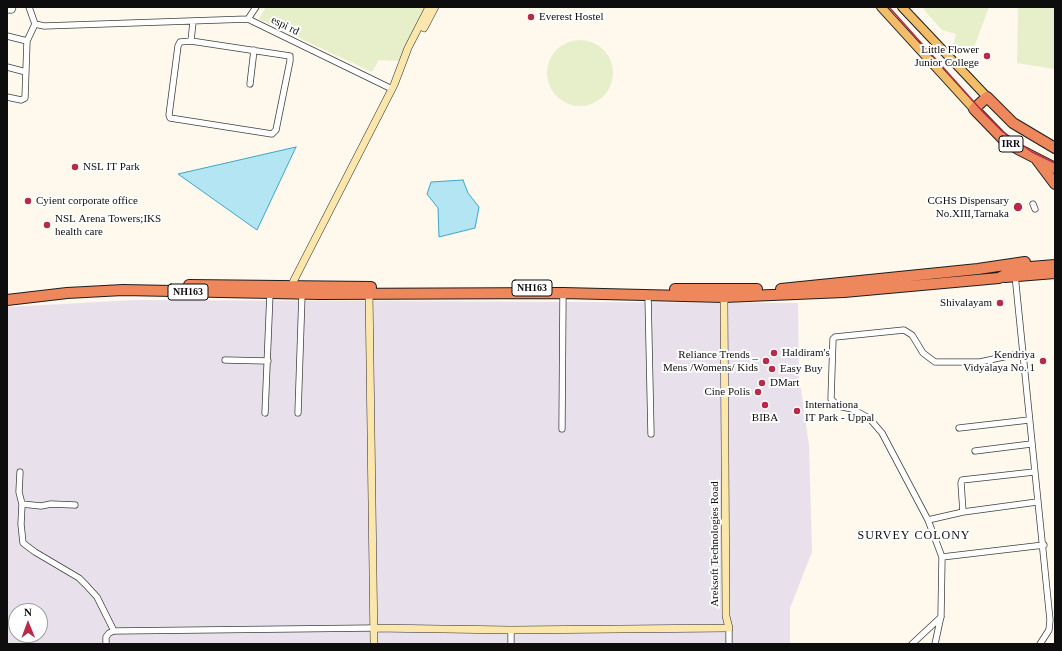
<!DOCTYPE html>
<html>
<head>
<meta charset="utf-8">
<style>
  body { margin:0 }
  #map { position:relative; width:1062px; height:651px; overflow:hidden; background:#fef8ed; font-family:Georgia,serif }
  canvas { display:block }
  .frame { position:absolute; inset:0; border:8px solid #0d0d0d; pointer-events:none }
  .north { position:absolute; left:8px; top:603px; width:40px; height:40px; box-sizing:border-box; background:#fff; border:1px solid #9e9e9e; border-radius:50%; rotate:359deg; font-size:11px; font-weight:700; line-height:16px; text-align:center; color:#0d0d0d }
  .north::after { content:''; display:block; margin:auto; width:14px; height:18px; background:#b62b47; clip-path:polygon(50% 0,100% 100%,50% 72%,0 100%) }
</style>
</head>
<body>
<div id="map">
<canvas width="1062" height="651"></canvas>
<div class="frame"></div>
<div class="north">N</div>
</div>
<script>
const ctx = document.querySelector('canvas').getContext('2d');
ctx.lineJoin = 'round';
function fillPath(path, color) { ctx.fillStyle = color; ctx.fill(path, 'evenodd'); }
const toPath = rows => new Path2D(rows.map(r => 'M' + r).join(''));
function strokePath(path, color, width, dash) { ctx.strokeStyle = color; ctx.lineWidth = width; ctx.lineCap = dash ? 'butt' : 'round'; ctx.setLineDash(dash || []); ctx.stroke(path); }
function drawText(font, color, halo, rows, align = 'center') {
  ctx.font = font + ' Georgia,serif'; ctx.lineWidth = 4; ctx.setLineDash([]); ctx.textBaseline = 'middle'; ctx.strokeStyle = halo; ctx.fillStyle = color; for (const [text, x, y, turn = 0] of rows) {
    ctx.save(); ctx.translate(x, y); ctx.rotate((+turn || 0) * Math.PI / 180); ctx.textAlign = isNaN(turn) ? turn : align; if (halo) ctx.strokeText(text, 0, 0); ctx.fillText(text, 0, 0); ctx.restore();
  }
}
const industrial = toPath([
  [135,300,798,303,799,376,809,445,812,552,790,608,790,644,7,644,7,307],
  [16,611,40,611,40,635,16,635]
]);
const pitch = toPath([
  [266,7,429,7,402,61,379,60,372,72,259,19],
  [925,7,989,7,973,50,953,45,956,34,942,30,924,10],
  [1018,7,1055,7,1055,69,1017,63],
  '547 73a33 33 0 1 1 66 0a33 33 0 1 1-66 0Z'
]);
const water = toPath([
  [296,147,257,230,178,174,296,147],
  [463,180,468,193,479,207,475,228,439,237,438,208,427,194,431,182,463,180]
]);
const street = toPath([
  [29,7,35,24,44,26,248,19,392,89],
  [7,10,12,10,13,7],
  [248,19,256,7],
  [7,36,27,41],
  [191,41,290,56,290,61,276,130,272,134,170,118,169,115,178,46,180,42,191,41,193,22],
  [7,67,26,72],
  [250,84,254,50],
  [7,97,21,100,25,98,27,41,35,24],
  [1033,204,1035,209],
  [1015,275,1050,620,1049,630,1040,644],
  [648,295,651,434],
  [225,360,268,361],
  [265,413,270,293],
  [298,413,302,294],
  [959,428,1029,420],
  [562,429,563,293],
  [975,451,1031,444],
  [20,472,19,492,22,504,21,524,23,543,35,552,79,578,86,585,97,597,114,631],
  [22,504,41,506,51,504,75,505],
  [963,512,961,483,962,480,1034,472],
  [928,520,963,512,1037,502],
  [942,557,1044,545],
  [729,628,729,644],
  [511,630,511,644],
  [106,644,106,637,109,633,114,631,374,628],
  [912,644,941,617],
  [935,644,941,616,942,557,928,520,882,433,869,418,852,409,838,406,831,399,833,339,835,337,904,330,912,335,923,353,935,362,980,362,1022,353]
]);
const secondary = toPath([
  [424,28,435,7],
  [291,286,394,85,408,48,429,7],
  [369,291,374,644],
  [724,297,726,616,729,628],
  [374,628,511,630,729,628]
]);
const primary = toPath([
  [881,7,974,109],
  [902,7,987,97]
]);
const highway = toPath([
  [1055,148,1013,123,987,97,974,109,1003,139,1018,149,1055,168],
  [1037,160,1055,184],
  [1005,277,1055,273],
  [189,285,371,287],
  [675,289,757,289],
  [781,289,978,269,1025,262],
  [7,300,67,293,123,290,320,294,563,293,724,297,844,292,999,278,1018,268,1055,265]
]);
const rail = toPath([
  [889,7,983,112,1002,131,1032,152,1055,163]
]);
const markers = [
  [531,17,4,"#b62b47"],
  [987,56,4,"#b62b47"],
  [75,167,4,"#b62b47"],
  [28,201,4,"#b62b47"],
  [1018,207,5,"#b62b47"],
  [47,225,4,"#b62b47"],
  [1000,303,4,"#b62b47"],
  [774,353,4,"#b62b47"],
  [766,361,4,"#b62b47"],
  [1043,361,4,"#b62b47"],
  [772,369,4,"#b62b47"],
  [762,383,4,"#b62b47"],
  [758,392,4,"#b62b47"],
  [765,405,4,"#b62b47"],
  [797,411,4,"#b62b47"]
];
const shields = [
  [1011,144,24],
  [532,288,40],
  [188,292,40]
];
const shieldNames = [
  ["IRR",1011,144],
  ["NH163",532,288],
  ["NH163",188,292]
];
const poiNames = [
  ["Everest Hostel",539,17],
  ["Little Flower",979,50,"right"],
  ["Junior College",979,63,"right"],
  ["NSL IT Park",83,167],
  ["Cyient corporate office",36,201],
  ["CGHS Dispensary",1009,201,"right"],
  ["No.XIII,Tarnaka",1009,214,"right"],
  ["NSL Arena Towers;IKS",55,219],
  ["health care",55,232],
  ["Shivalayam",992,303,"right"],
  ["Haldiram's",782,353],
  ["Reliance Trends _",758,355,"right"],
  ["Mens /Womens/ Kids",758,368,"right"],
  ["Kendriya",1035,355,"right"],
  ["Vidyalaya No. 1",1035,368,"right"],
  ["Easy Buy",780,369],
  ["DMart",770,383],
  ["Cine Polis",750,392,"right"],
  ["Internationa",805,405],
  ["IT Park - Uppal",805,418],
  ["BIBA",765,418,"center"]
];
const streetNames = [
  ["espi rd",285,26,26],
  ["Areksoft Technologies Road",715,544,-90]
];
const neighbourhoodNames = [
  ["SURVEY COLONY",914,536]
];
fillPath(industrial, '#e8e1eb');
fillPath(pitch, '#e7eeca');
fillPath(water, '#b4e5f3');
strokePath(water, '#3ea5c7', 1);
strokePath(street, '#404040', 7);
strokePath(secondary, '#2f2f2f', 8);
strokePath(primary, '#1e1e1e', 10);
strokePath(highway, '#1e1e1e', 12);
strokePath(street, '#fff', 5.5);
strokePath(secondary, '#fbe6ab', 7);
strokePath(primary, '#f2bc69', 8);
strokePath(highway, '#ee885c', 10);
strokePath(rail, '#b62b47', 1.5);
for (const [x, y, r, color] of markers) { const dot = new Path2D(); dot.arc(x, y, r, 0, 2 * Math.PI); ctx.fillStyle = color; ctx.fill(dot); strokePath(dot, '#fff', 1.5); }
for (const [x, y, w] of shields) { const box = new Path2D(); box.roundRect(x - w / 2, y - 8, w, 16, 3); ctx.fillStyle = '#fff'; ctx.fill(box); strokePath(box, '#0d0d0d', 1); }
drawText('bold 10px', '#0d0d0d', null, shieldNames);
drawText('11px', '#0d0d0d', '#fff', poiNames, 'left');
drawText('11px', '#0d0d0d', '#fff', streetNames);
ctx.letterSpacing = '1px';
drawText('12px', '#0d0d0d', '#fff', neighbourhoodNames);
ctx.letterSpacing = '0px';
</script>
</body>
</html>
